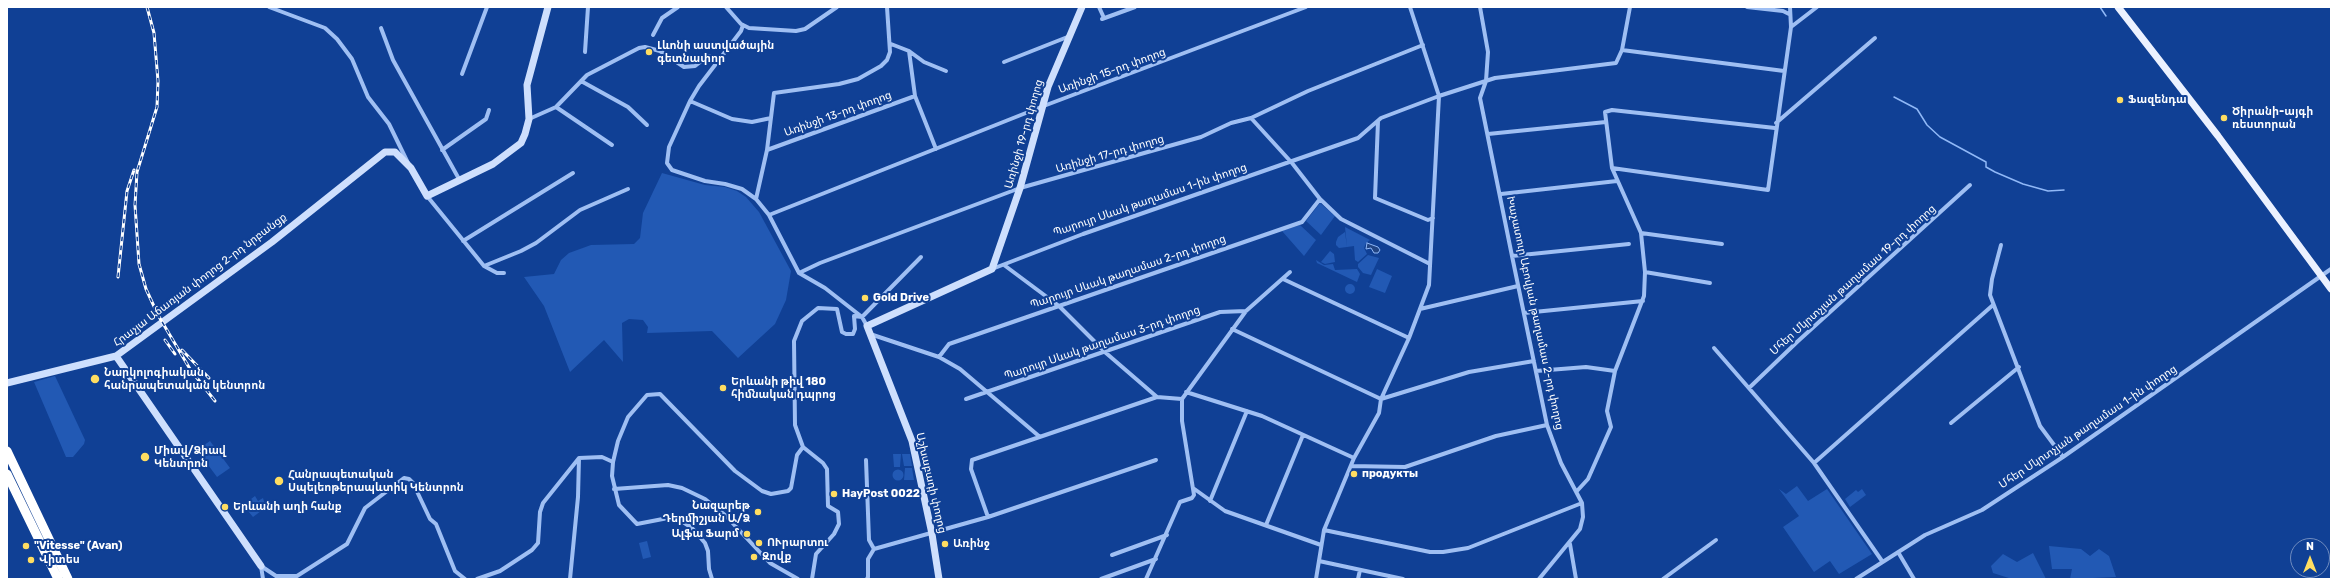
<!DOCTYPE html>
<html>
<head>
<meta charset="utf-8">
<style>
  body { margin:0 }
  #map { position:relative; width:2338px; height:586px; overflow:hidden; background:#104095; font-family:Rubik,sans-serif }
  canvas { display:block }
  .frame { position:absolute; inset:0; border:8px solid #fff; pointer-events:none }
  .north { position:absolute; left:2290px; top:538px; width:40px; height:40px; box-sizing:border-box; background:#104095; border:1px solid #708cbf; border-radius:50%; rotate:0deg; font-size:11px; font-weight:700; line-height:16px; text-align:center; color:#fff }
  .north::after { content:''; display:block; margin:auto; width:14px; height:18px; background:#ffdd61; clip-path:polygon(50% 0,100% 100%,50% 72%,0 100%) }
</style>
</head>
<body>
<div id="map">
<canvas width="2338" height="586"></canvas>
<div class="frame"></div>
<div class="north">N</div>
</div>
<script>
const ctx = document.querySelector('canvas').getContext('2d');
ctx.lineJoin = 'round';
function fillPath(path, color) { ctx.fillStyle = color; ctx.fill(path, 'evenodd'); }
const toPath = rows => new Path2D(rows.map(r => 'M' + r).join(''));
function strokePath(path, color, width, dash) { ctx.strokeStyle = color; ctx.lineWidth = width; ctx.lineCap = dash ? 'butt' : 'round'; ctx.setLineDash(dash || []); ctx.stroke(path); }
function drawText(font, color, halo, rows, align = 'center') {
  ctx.font = font + ' Rubik,"Noto Sans Armenian",sans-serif'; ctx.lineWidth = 4; ctx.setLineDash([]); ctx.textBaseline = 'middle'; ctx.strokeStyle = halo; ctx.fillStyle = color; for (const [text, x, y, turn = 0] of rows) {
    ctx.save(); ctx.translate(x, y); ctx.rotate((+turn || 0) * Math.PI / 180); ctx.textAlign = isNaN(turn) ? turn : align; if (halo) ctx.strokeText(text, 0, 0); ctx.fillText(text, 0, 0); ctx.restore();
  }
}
const green = toPath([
  [662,173,705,185,725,187,737,191,746,197,759,212,791,271,786,300,775,324,738,358,712,331,647,333,648,327,643,320,629,319,622,323,623,362,604,340,570,372,544,306,524,277,554,274,561,260,569,253,591,245,634,244,640,238,643,213],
  [1320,203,1335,216,1321,235,1306,221],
  [1300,225,1316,240,1304,256,1282,231],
  [1345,227,1370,240,1366,243,1364,248,1367,254,1358,262,1355,260,1354,246,1347,247],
  [1345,232,1347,247,1339,248,1336,245,1336,242,1338,237],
  [1330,251,1334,254,1335,262,1325,264,1321,262],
  [1368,255,1379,258,1371,275,1363,273,1358,267,1358,264],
  [1316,260,1324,265,1333,264,1335,270,1357,269,1360,274,1357,282,1317,263],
  [1377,269,1392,276,1385,293,1369,287],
  '1345 289a5 5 0 1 1 10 0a5 5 0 1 1-10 0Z',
  [55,376,85,440,84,444,73,457,66,457,34,382],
  [210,441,230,468,217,477,197,450],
  [893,454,901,454,900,467,894,467],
  [902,454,910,454,912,466,904,466],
  [905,468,912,468,914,480,904,480],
  '892.5 475a5.5 5.5 0 1 1 11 0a5.5 5.5 0 1 1-11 0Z',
  [1797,486,1808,501,1827,489,1872,554,1839,574,1830,561,1814,572,1783,527,1799,516,1779,489,1786,494],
  [1862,489,1866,495,1850,507,1845,499,1856,490,1858,492],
  [255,496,258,501,263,498,265,505,261,511,253,517,243,505],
  [647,541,651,557,643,559,639,543],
  [2049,546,2081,549,2090,556,2099,549,2109,556,2116,577,2070,579,2072,569,2052,569],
  [2033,553,2046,579,2012,579,1993,573,1991,566,2003,554,2017,562]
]);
const water = toPath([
  [1367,243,1378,247,1380,250,1378,253,1374,253,1371,248,1366,249,1367,243]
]);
const stream = toPath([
  [2100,7,2106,16],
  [1894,97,1917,109,1927,125,1940,137,1986,162,1986,167,1995,172,2023,184,2048,191,2064,190]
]);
const street = toPath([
  [269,7,325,28,337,39,352,59,368,97,389,124,408,163],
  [726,7,741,24,749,28,796,31,805,29,837,7],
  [1099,7,1104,18],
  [1410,7,1439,96,1495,78,1616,63,1622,50,1630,7],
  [1480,7,1488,52,1486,81,1480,98,1512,256,1547,425,1561,463,1582,503,1583,517,1580,529,1539,579],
  [1747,7,1783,11,1789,14],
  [1102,19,1135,7],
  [743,25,741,31,699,86,690,101,669,147,667,163,672,170,705,181,725,184,742,189,756,199,769,215,799,273,825,288,862,317,867,326],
  [1791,27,1817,7],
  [381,28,393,60,459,179],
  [653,35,662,18,678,7],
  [891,44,909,51,924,62,946,71],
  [1622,50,1784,71],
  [909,51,915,96,936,149],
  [585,52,588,7],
  [1004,62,1070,36],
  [462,74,487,7],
  [581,81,628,107,647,125],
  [690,101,732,119,752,122,771,118],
  [556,107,612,145],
  [1251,118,1292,163,1320,199,1341,219,1430,264],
  [529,119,556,107,587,75,639,48,645,47,660,51,684,67,695,66,708,56,719,60],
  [1378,121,1375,198,1428,220,1433,218],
  [1776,123,1875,38],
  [1488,134,1606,122],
  [442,150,486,119,489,110],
  [767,150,915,96],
  [1612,168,1768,190,1791,27,1790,7],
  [1501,194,1617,181],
  [427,196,484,266,497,273,504,273],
  [756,199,767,150,774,93,839,84,858,79,881,66,887,60,890,52,887,7],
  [769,215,1041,107,1306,7],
  [1641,233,1722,244],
  [463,241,573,173],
  [2001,245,1992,279,1990,295,2040,426,2063,457],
  [1512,256,1629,244],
  [1004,265,1059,306,1106,353,1157,397],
  [484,266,521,251,536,243,580,210,628,189],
  [992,269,1083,234,1358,138,1381,118,1439,96,1429,285,1409,338,1381,399,1379,413,1354,458,1324,530,1316,579],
  [1645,272,1710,283],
  [799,273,820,263,1020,188,1201,137,1231,123,1251,118,1308,91,1423,45],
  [1283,279,1409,338],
  [1420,309,1518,286],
  [1524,313,1643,301],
  [1232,329,1381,399,1469,372,1534,361],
  [870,334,939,357,960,369,1040,437],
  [1714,348,1814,463,1882,561],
  [939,357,949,344,1302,222,1320,199],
  [1536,371,1586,367,1615,371],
  [1749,388,1797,342,1970,185],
  [1186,392,1262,416,1354,458],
  [966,399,1220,312,1246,311],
  [1951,423,2019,367],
  [866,460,869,540,874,549],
  [1814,463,1993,305],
  [1351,466,1405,467,1496,436,1547,425],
  [1193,488,1225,511,1321,545],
  [614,489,668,485,682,488,705,499,725,515,770,563,798,579],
  [1577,491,1588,479,1611,427,1607,411,1615,371,1644,296,1645,272,1641,233,1612,168,1605,112,1612,110,1775,128],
  [1210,501,1247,411],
  [988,517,971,469,972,460,1157,397,1182,399],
  [1266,525,1303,435],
  [1324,530,1430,552,1443,552,1468,548,1582,503],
  [1570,544,1576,579],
  [1898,552,1914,579],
  [1112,555,1167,535],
  [1319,561,1403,579],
  [263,579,261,566,276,576,297,576,347,544,365,508,404,478,409,479,413,483,430,519,436,524,455,571,465,579],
  [477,579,500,571,532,550,538,543,540,512,543,503,579,458],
  [570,579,578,497,579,458,602,457,613,462],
  [712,579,709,569,708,551,705,543,692,528,680,520,668,518,637,524,619,505,612,476,613,462,618,441,628,417,647,395,660,394,735,471,762,491,771,494,788,491,791,488,797,455,803,447],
  [812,579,816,554,834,534,839,524,838,512,828,506,827,469,823,463,803,447,795,425,794,341,802,321,818,308,837,309,842,332,846,334,853,334,855,329,854,316,862,317,921,257],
  [867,579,868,577,868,559,874,549,988,517,1156,460],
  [1101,579,1156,559],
  [1146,579,1180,502,1192,498,1194,495,1182,421,1182,399,1246,311,1290,272],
  [1358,579,1360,570],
  [1663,579,1716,540],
  [1856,579,1925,535,1982,510,2063,457,2331,269]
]);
const secondary = toPath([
  [116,356,261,566],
  [7,383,116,356,272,242,385,152,395,152,411,168,427,196,493,164,521,143,525,134,529,119,527,85,548,7],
  [939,579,932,534,912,441,867,326,992,269,1020,188,1048,87,1082,7]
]);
const primary = toPath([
  [2118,7,2218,136,2331,289]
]);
const highway = toPath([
  [7,451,68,579],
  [7,474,58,579]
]);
const rail = toPath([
  [147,7,154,33,158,81,157,107,137,172,135,205,139,264,146,289,158,315,190,369,215,401],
  [118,277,127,191,134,170],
  [165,340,175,354],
  [182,350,209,378]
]);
const markers = [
  [649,52,4,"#ffdd61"],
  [2120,100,4,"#ffdd61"],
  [2224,118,4,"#ffdd61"],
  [865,298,4,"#ffdd61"],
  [95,379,5,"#ffdd61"],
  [723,388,4,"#ffdd61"],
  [145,457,5,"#ffdd61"],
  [1354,474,4,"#ffdd61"],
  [279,481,5,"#ffdd61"],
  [834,494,4,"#ffdd61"],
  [225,507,4,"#ffdd61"],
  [758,512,4,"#ffdd61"],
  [747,534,4,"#ffdd61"],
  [759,543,4,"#ffdd61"],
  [945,544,4,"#ffdd61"],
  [26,546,4,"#ffdd61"],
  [754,557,4,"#ffdd61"],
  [31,560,4,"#ffdd61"]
];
const poiNames = [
  ["Լևոնի աստվածային",657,46],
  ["գետնափոր",657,59],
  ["Ֆազենդա",2128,100],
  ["Ծիրանի-այգի",2232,112],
  ["ռեստորան",2232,125],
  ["Gold Drive",873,298],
  ["Նարկոլոգիական",104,373],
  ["հանրապետական կենտրոն",104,386],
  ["Երևանի թիվ 180",731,382],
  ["հիմնական դպրոց",731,395],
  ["Միավ/Ձիավ",154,451],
  ["Կենտրոն",154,464],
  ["продукты",1362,474],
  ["Հանրապետական",288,475],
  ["Սպելեոթերապևտիկ Կենտրոն",288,488],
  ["HayPost 0022",842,494],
  ["Նազարեթ",750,506,"right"],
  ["Դերմիշյան Ա/Ձ",750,519,"right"],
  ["Երևանի աղի հանք",233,507],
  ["Ալֆա Ֆարմ",739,534,"right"],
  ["ՈՒրարտու",767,543],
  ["Առինջ",953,544],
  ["\"Vitesse\" (Avan)",34,546],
  ["Զովք",762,557],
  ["Վիտես",39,560]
];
const streetNames = [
  ["Առինջի 15-րդ փողոց",1112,71,-20],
  ["Առինջի 13-րդ փողոց",838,114,-20],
  ["Առինջի 19-րդ փողոց",1024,134,-74],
  ["Առինջի 17-րդ փողոց",1110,154,-16],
  ["Պարույր Սևակ թաղամաս 1-ին փողոց",1150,200,-19],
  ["Պարույր Սևակ թաղամաս 2-րդ փողոց",1128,272,-19],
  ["Հրաչյա Աճառյան փողոց 2-րդ նրբանցք",200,280,-37],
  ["Մհեր Մկրտչյան թաղամաս 19-րդ փողոց",1853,280,-42],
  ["Խաչատուր Աբովյան թաղամաս 2-րդ փողոց",1535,313,78],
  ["Պարույր Սևակ թաղամաս 3-րդ փողոց",1102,343,-19],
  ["Մհեր Մկրտչյան թաղամաս 1-ին փողոց",2088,427,-34],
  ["Աշխաբադի փողոց",931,483,77]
];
fillPath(green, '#2259b4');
fillPath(water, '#214483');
strokePath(water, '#90b8f7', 1);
strokePath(stream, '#90b8f7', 1.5);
strokePath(street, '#9fbff3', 4);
strokePath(secondary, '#cedffd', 7);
strokePath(primary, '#ebf1ff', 7);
strokePath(highway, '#fff', 9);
strokePath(rail, '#fff', 3);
strokePath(rail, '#104095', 1.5, [4.5]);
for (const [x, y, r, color] of markers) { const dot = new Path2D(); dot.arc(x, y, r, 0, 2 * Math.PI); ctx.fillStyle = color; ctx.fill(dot); strokePath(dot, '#104095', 1.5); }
drawText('bold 11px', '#fff', '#104095', poiNames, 'left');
drawText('11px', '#fff', '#104095', streetNames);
</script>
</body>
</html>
